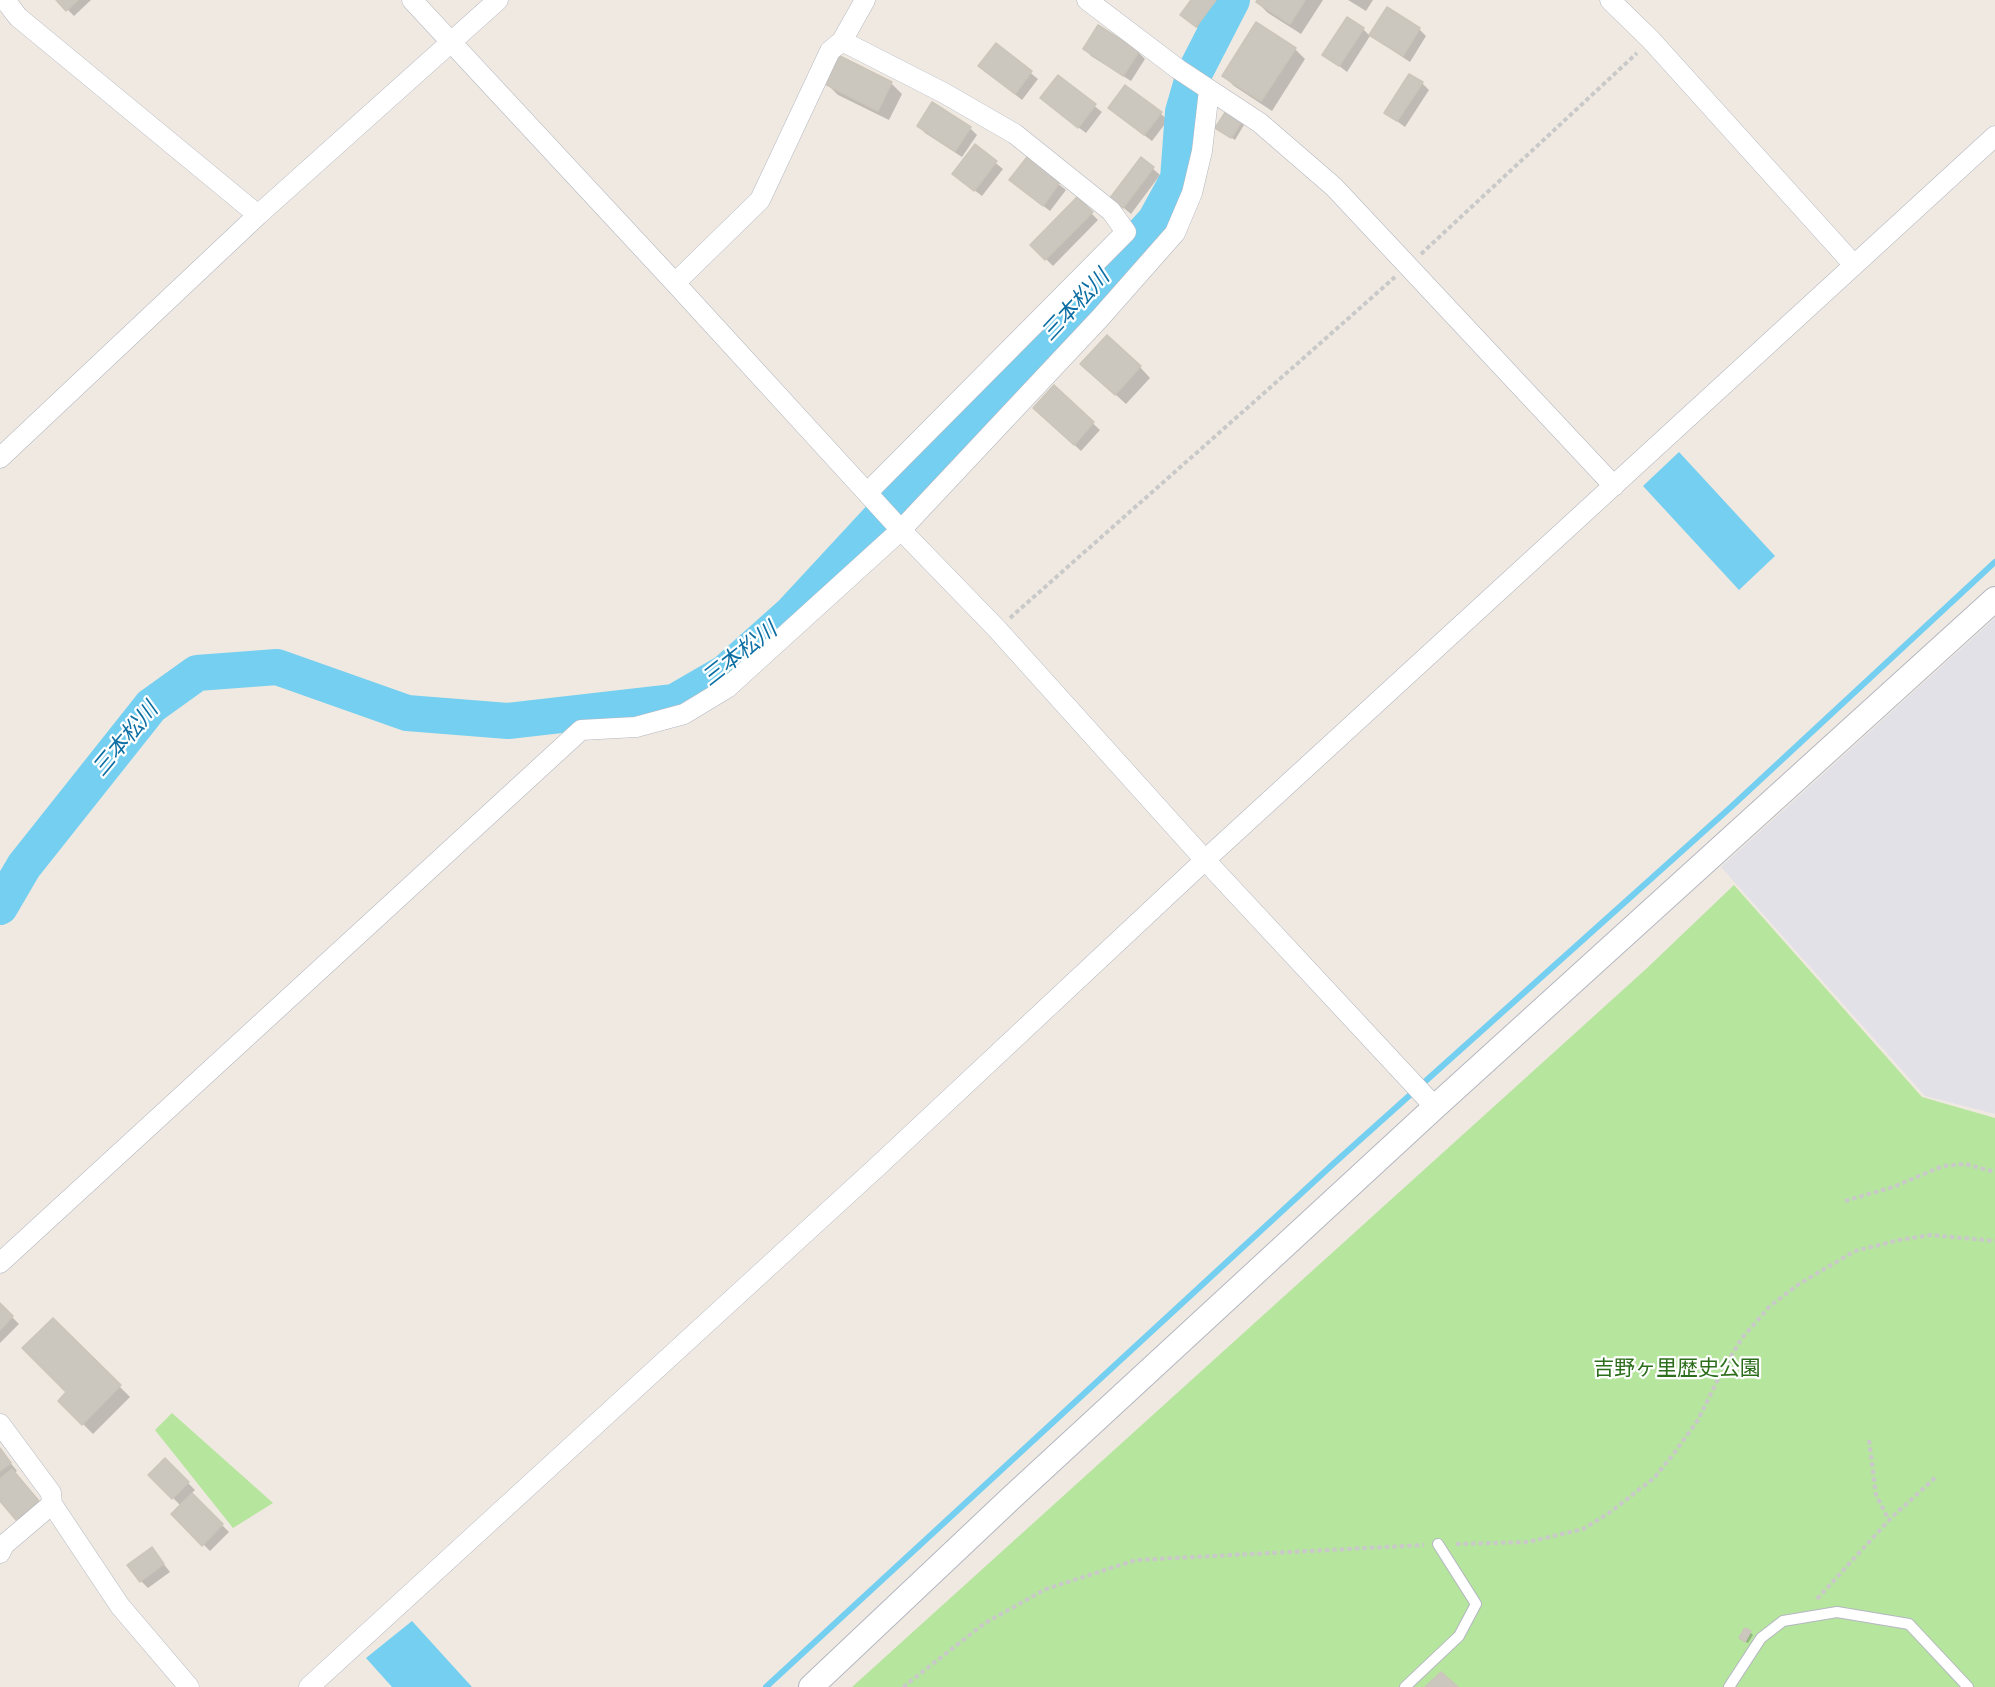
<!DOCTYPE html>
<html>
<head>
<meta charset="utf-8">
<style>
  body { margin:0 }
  canvas { display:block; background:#efe9e1 }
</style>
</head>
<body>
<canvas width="1995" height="1687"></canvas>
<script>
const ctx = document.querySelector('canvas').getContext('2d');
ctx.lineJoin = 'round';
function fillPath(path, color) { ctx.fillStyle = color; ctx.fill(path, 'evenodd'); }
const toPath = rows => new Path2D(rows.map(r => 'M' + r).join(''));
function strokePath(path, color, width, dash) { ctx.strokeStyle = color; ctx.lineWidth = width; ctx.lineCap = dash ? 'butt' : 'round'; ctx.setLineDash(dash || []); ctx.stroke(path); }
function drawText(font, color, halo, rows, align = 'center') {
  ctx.font = font + ' "DM Sans","Noto Sans JP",sans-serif'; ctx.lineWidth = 4.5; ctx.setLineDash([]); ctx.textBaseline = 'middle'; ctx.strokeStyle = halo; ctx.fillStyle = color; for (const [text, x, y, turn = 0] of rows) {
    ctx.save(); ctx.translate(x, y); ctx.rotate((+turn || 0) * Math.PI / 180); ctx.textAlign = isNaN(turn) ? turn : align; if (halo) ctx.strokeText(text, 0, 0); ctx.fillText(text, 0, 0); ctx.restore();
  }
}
const industrial = toPath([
  [1995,618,1995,1114,1925,1096,1721,867]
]);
const green = toPath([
  [1734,885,1922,1097,1995,1118,1995,1687,852,1687,1646,969],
  [172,1413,273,1503,233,1528,155,1430]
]);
const water = toPath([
  [1679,452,1775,556,1739,590,1643,486],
  [412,1621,472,1687,392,1687,366,1658]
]);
const shadow = toPath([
  [58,0,91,0,74,16],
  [1193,0,1228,0,1204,33,1188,21],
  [1259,0,1323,0,1301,34,1268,13,1257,2],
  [1348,0,1373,0,1366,11],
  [1388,9,1420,30,1426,36,1410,62,1378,41,1371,34],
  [1099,27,1138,52,1145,59,1131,81,1091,56,1085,49],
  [1363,29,1370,36,1347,72,1324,54],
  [996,45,1038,79,1022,100,980,66],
  [1295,49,1305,59,1272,111,1234,86,1224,76],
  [1058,77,1102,112,1086,133,1049,105],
  [891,83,902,94,889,120,838,95,827,84],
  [1422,83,1429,90,1405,127,1386,113],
  [1116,114,1161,114,1168,120,1152,141],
  [1241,122,1244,125,1235,140,1220,130],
  [919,126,970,128,977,135,962,157,925,133],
  [975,146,1003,169,982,196,961,180],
  [1027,159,1066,190,1050,211,1018,187],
  [1142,159,1160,175,1131,214,1119,204],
  [1077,199,1098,220,1053,266,1032,245],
  [1140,367,1150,378,1126,404,1093,374],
  [1054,387,1100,430,1081,451,1042,415],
  [0,1305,19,1324,0,1343],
  [53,1320,130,1397,93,1434,60,1401,68,1392],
  [0,1450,17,1471,14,1473,44,1509,24,1526,0,1499],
  [165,1460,195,1490,191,1494,229,1532,210,1551,173,1514,181,1506,150,1475],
  [152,1549,170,1572,148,1588,141,1581],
  [1750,1632,1753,1635,1748,1643,1744,1641]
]);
const stream = toPath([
  [766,1687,1332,1165,1731,807,1995,562]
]);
const river = toPath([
  [0,907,24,866,151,706,197,673,277,667,407,713,508,721,674,702,726,672,791,614,1155,221,1178,179,1183,112,1194,74,1232,0]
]);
const building = toPath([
  [56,0,78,0,66,11,56,0],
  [1191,0,1216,0,1196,27,1180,15,1191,0],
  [1257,0,1305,0,1290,24,1256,2,1257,0],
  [1387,7,1420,28,1403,56,1369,35,1387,7],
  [1347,17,1364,28,1339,66,1322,55,1347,17],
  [1256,22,1296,48,1261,101,1222,76,1256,22],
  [1098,25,1139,51,1123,76,1083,49,1098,25],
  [996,43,1032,71,1015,94,978,66,996,43],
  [840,56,892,82,878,111,825,84,840,56],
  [1409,74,1423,82,1397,121,1384,113,1409,74],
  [1058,75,1096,104,1078,128,1040,98,1058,75],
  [1125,85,1162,112,1144,135,1108,108,1125,85],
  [932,102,971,127,955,151,917,126,932,102],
  [1226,111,1242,121,1231,138,1215,128,1226,111],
  [975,144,997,161,974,191,952,174,975,144],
  [1027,157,1060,182,1043,206,1009,180,1027,157],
  [1141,157,1154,167,1123,208,1110,198,1141,157],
  [1077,197,1093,212,1045,260,1030,245,1077,197],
  [1107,335,1141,366,1115,395,1080,364,1107,335],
  [1054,385,1094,422,1074,445,1033,408,1054,385],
  [0,1303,13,1316,0,1330,0,1303],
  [53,1318,121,1385,82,1425,58,1401,66,1392,22,1348,53,1318],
  [0,1448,11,1463,0,1471,0,1448],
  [165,1458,189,1482,172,1499,148,1475,165,1458],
  [12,1469,39,1501,16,1520,0,1501,0,1479,12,1469],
  [192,1493,223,1524,202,1546,171,1514,192,1493],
  [152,1547,164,1564,140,1582,127,1565,152,1547],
  [1745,1628,1751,1631,1745,1642,1739,1638,1745,1628],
  [1441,1672,1458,1687,1425,1687,1441,1672]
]);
const path = toPath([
  [1421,254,1637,53],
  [1010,618,1395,277],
  [1845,1201,1893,1187,1943,1166,1965,1164,1995,1172],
  [1869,1440,1876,1495,1889,1520],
  [1456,1544,1528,1542,1583,1529,1609,1513,1654,1478,1675,1452,1698,1420,1721,1373,1742,1338,1770,1306,1799,1284,1855,1251,1899,1240,1931,1235,1995,1241],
  [1817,1599,1891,1518,1937,1476],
  [903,1687,985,1623,1046,1589,1136,1560,1424,1545]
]);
const service = toPath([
  [1405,1687,1459,1636,1476,1604,1438,1544],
  [1729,1687,1761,1638,1783,1621,1837,1612,1909,1624,1968,1687]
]);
const minor = toPath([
  [5,0,18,17,258,215],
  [412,0,675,283,901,530,997,629,1205,860,1435,1107],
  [1087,0,1178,69,1260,123,1334,187,1614,486],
  [1610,0,1651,40,1854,265],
  [842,41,944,93,1015,134,1111,211,1126,232,867,493],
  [675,283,760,200,830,51,842,41,865,0],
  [0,458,258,215,498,0],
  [0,1263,581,730,636,727,684,714,727,688,901,530,1100,318,1175,233,1192,193,1202,151,1209,90],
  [0,1424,51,1493,52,1504,4,1545,0,1553],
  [52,1504,120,1606,189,1687],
  [309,1687,878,1166,1205,860,1995,136]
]);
const tertiary = toPath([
  [811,1687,1010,1499,1435,1107,1995,599]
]);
const parkNames = [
  ["吉野ヶ里歴史公園",1677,1369]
];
const waterNames = [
  ["三本松川",1076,306,-47],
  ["三本松川",740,655,-38],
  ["三本松川",126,740,-50]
];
fillPath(industrial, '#e3e1e8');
fillPath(green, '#b6e59e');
fillPath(water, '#75cff0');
fillPath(shadow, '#0003');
strokePath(stream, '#75cff0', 6);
strokePath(river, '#75cff0', 36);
fillPath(building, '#cbc7bf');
strokePath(building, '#cbc5ba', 1.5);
strokePath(service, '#b4b7c1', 12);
strokePath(minor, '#b4b7c1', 21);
strokePath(tertiary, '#b4b7c1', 26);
strokePath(path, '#c9c9c9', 4, [4.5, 3]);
strokePath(service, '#fff', 10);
strokePath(minor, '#fff', 20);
strokePath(tertiary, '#fff', 24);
drawText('21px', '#2c6e1b', '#fff', parkNames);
drawText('italic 22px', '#0d6fa3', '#fff', waterNames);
</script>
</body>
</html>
